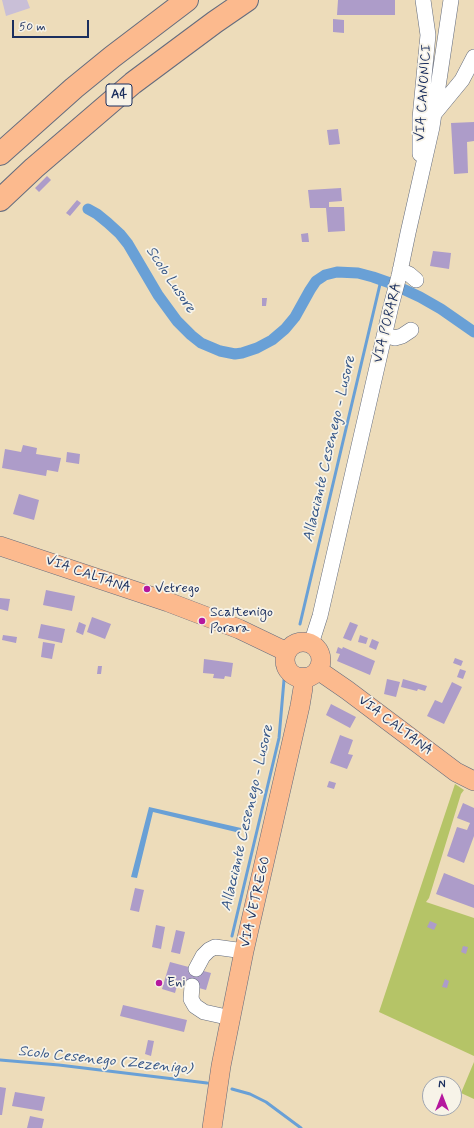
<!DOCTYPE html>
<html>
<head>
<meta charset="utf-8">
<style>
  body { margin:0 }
  #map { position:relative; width:474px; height:1128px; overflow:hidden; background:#eddcba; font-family:Mynerve,sans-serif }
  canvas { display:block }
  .north { position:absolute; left:422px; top:1076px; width:40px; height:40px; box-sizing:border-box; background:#f7f3e8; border:1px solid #9fa5b1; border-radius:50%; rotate:0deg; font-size:11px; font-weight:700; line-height:16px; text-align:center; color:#1b2f5e }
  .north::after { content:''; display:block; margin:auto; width:14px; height:18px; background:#b5179e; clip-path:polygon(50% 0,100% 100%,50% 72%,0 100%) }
  .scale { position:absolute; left:12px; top:20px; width:77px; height:18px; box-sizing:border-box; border:2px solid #1b2f5e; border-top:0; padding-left:5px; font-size:12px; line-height:14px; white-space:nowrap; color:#1b2f5e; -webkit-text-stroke:3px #f7f3e8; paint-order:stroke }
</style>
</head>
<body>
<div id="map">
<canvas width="474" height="1128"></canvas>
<div class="north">N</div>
<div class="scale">50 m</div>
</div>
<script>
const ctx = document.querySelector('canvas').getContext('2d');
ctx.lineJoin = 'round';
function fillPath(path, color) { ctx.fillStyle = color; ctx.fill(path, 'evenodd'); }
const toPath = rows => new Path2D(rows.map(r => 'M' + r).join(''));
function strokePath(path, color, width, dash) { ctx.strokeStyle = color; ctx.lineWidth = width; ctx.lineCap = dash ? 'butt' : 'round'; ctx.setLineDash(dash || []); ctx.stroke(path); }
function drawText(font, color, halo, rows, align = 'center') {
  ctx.font = font + ' Mynerve,sans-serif'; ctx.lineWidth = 3.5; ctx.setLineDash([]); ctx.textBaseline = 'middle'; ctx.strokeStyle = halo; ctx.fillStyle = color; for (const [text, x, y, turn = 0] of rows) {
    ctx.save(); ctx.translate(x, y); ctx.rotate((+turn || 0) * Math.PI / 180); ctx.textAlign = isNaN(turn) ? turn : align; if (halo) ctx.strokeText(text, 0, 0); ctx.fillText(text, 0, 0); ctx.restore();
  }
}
const industrial = toPath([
  [2,0,27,0,30,8,6,16]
]);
const green = toPath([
  [455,784,464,790,461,794,429,898,426,902,474,918,474,1056,379,1012],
  [474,1062,474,1099,461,1093]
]);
const water = toPath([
  [149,807,241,828,240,833,153,812,137,878,131,877]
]);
const stream = toPath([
  [300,624,381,280],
  [232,936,279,738,284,680],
  [0,1060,59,1065,207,1083],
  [232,1089,250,1094,266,1102,301,1128]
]);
const canal = toPath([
  [88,209,97,214,108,223,120,234,128,244,158,295,177,321,191,335,201,343,220,351,235,354,242,353,257,348,272,340,285,329,295,317,310,290,316,281,325,275,337,272,358,273,373,277,390,283,420,297,441,309,474,332]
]);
const building = toPath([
  [338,0,395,0,395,15,337,15],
  [333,19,344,20,344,33,333,32],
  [474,122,474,141,467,142,468,173,454,174,451,123],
  [338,129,340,144,329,145,327,130],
  [47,176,51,180,39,192,35,188],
  [341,188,342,201,329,202,329,207,344,207,345,231,328,232,326,208,310,208,308,190],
  [77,200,81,203,70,216,66,213],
  [308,233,309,242,302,242,301,234],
  [433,251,451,253,449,269,430,266],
  [262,298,267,298,266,306,262,306],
  [23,445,37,448,36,454,61,458,58,472,47,470,46,476,2,468,5,449,21,452],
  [67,452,80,454,79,464,66,462],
  [19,494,39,500,34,520,13,514],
  [46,590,75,596,72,611,43,605],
  [0,598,10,599,8,611,0,609],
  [92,617,111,624,105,639,87,632],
  [79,622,86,625,83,635,76,632],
  [350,622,358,625,351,641,343,638],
  [41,624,65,629,62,643,38,638],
  [3,635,17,637,16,643,2,640],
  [360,635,368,638,366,644,358,642],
  [372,639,379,642,376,650,369,647],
  [43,642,55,644,52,659,41,657],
  [338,647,342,649,343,647,375,661,370,675,337,661,340,654,336,653],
  [455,658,463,661,461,666,453,663],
  [204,659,233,663,231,677,225,676,224,679,213,678,214,674,203,673],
  [98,666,102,666,101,674,97,674],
  [460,669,466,671,463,679,457,677],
  [387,679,400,682,396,697,384,694],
  [403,679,427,686,425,691,418,689,417,691,401,687],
  [452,682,462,687,444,724,427,716,435,700,442,703],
  [331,704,356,717,350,728,326,715],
  [340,735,353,740,348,754,353,755,347,769,330,763],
  [329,781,336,783,334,789,327,787],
  [463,803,474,808,474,836,464,863,447,856,457,827,467,830,470,823,457,818],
  [444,873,474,885,474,908,436,894],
  [135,888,144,890,139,912,130,910],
  [430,921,437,924,434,930,427,927],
  [156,925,165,927,161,949,152,947],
  [176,930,185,932,180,954,171,952],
  [463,946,468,947,466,954,461,952],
  [170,962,211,973,206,990,178,982,175,993,162,989],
  [445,979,449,981,447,988,442,987],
  [123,1005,187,1020,184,1032,120,1016],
  [148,1040,154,1041,151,1056,145,1054],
  [0,1087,6,1088,2,1115,0,1115],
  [15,1092,45,1097,42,1111,12,1106],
  [30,1116,44,1119,42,1128,27,1128]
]);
const minor = toPath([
  [434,114,462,80,474,57],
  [420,154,420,118,428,35,423,0],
  [400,270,409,274,416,280],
  [385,335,395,338,402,336,411,330],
  [311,644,320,616,391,306,399,276,408,233,432,127,451,0],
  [196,969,203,956,209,950,215,947,244,951],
  [192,986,191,999,195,1006,204,1012,231,1018]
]);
const major = toPath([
  [0,546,168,602,239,629,287,652],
  '285 660a18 18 0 1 1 36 0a18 18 0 1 1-36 0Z',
  [318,670,347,690,456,772,474,781],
  [212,1128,221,1066,244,951,300,706,303,688,303,677]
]);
const highway = toPath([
  [0,154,74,88,112,57,187,0],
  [0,200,34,168,133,83,215,22,247,0]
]);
const markers = [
  [147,589,4,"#b5179e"],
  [202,621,4,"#b5179e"],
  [159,983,4,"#b5179e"]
];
const shields = [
  [119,95,26]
];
const shieldNames = [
  ["A4",119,95]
];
const streetNames = [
  ["VIA CANONICI",424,93,-86],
  ["VIA PORARA",388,323,-76],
  ["VIA CALTANA",88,575,19],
  ["VIA CALTANA",395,726,37],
  ["VIA VETREGO",256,902,-77]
];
const poiNames = [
  ["Vetrego",155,589],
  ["Scaltenigo",210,613],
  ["Porara",210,629],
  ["Eni",167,983]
];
const waterNames = [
  ["Scolo Lusore",170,280,56],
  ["Allacciante Cesenego - Lusore",330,449,-77],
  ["Allacciante Cesenego - Lusore",248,818,-77],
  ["Scolo Cesenego (Zezenigo)",105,1061,6]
];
fillPath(industrial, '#c9bfd7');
fillPath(green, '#b5c467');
fillPath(water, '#69a0d6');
strokePath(stream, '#69a0d6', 3);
strokePath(canal, '#69a0d6', 11);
fillPath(building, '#ad9cc9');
strokePath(minor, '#646c7e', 16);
strokePath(major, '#646c7e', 20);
strokePath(highway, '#646c7e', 24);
strokePath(minor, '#fff', 15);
strokePath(major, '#fcba8e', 19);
strokePath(highway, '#fcba8e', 22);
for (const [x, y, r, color] of markers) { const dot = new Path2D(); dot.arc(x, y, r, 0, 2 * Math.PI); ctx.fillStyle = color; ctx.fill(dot); strokePath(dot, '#f7f3e8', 1.5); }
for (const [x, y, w] of shields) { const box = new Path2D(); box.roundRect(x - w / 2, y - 11, w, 22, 3); ctx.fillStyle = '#f7f3e8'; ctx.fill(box); strokePath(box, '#1b2f5e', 1); }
drawText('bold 13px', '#1b2f5e', null, shieldNames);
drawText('14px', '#1b2f5e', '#f7f3e8', streetNames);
drawText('14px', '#1b2f5e', '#f7f3e8', poiNames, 'left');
drawText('italic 15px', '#365788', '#f7f3e8', waterNames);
</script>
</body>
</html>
